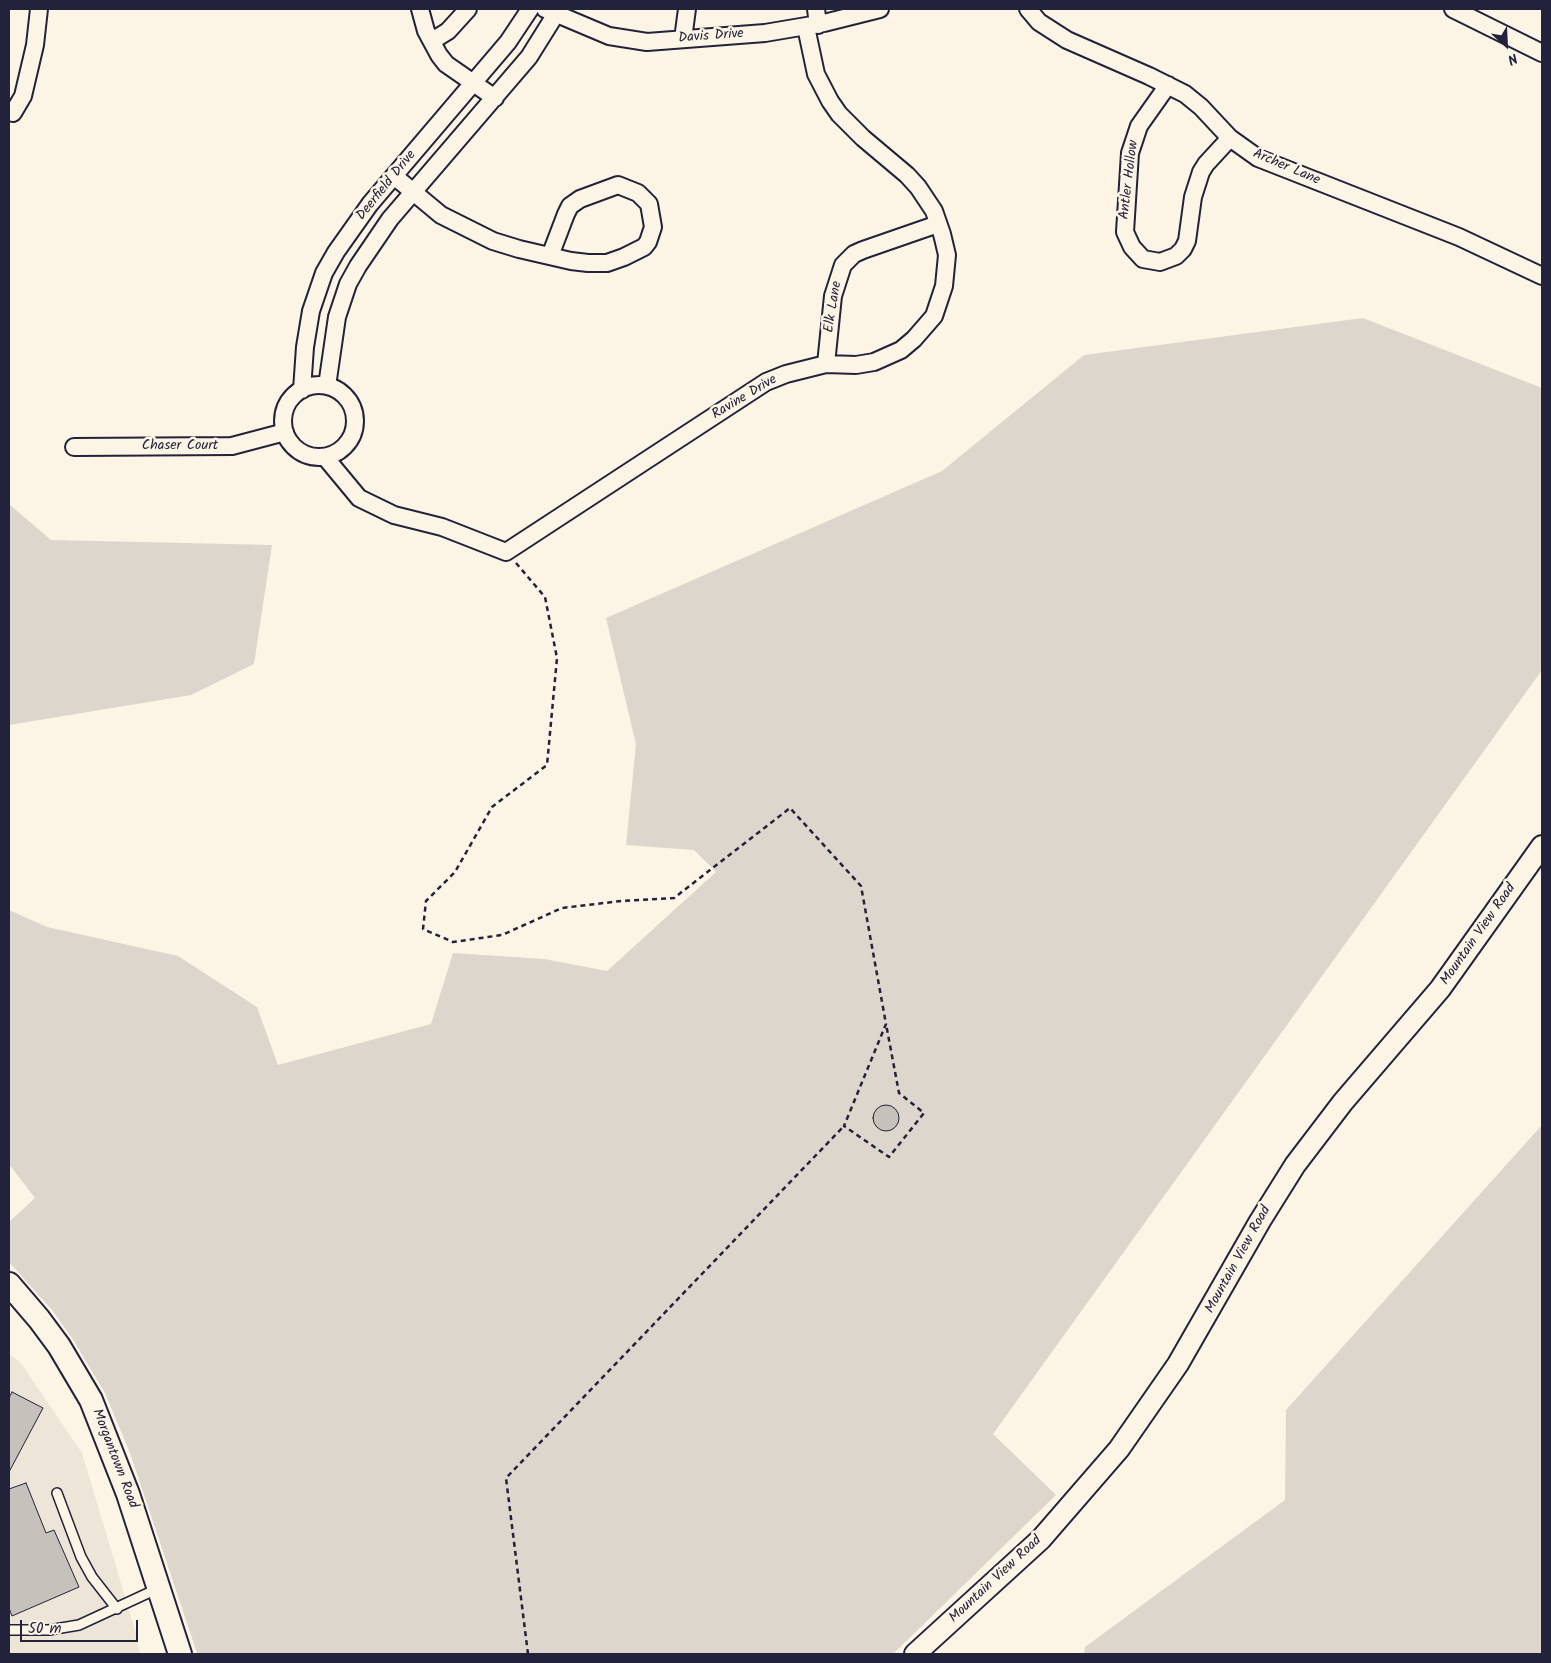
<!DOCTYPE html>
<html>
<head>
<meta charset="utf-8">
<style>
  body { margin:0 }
  #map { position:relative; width:1551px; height:1663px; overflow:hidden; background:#fcf5e5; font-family:Kalam,sans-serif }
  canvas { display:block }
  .frame { position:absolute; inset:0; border:10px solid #22223b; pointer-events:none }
  .north { position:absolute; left:1481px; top:20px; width:50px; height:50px; -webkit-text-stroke:4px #fcf5e5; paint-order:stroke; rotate:155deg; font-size:14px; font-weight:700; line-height:20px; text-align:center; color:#22223b }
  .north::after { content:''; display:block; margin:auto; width:18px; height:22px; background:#22223b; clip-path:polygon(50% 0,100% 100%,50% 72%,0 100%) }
  .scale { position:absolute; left:20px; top:1620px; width:118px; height:22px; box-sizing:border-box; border:2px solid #22223b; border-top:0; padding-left:6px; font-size:15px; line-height:18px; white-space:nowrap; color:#22223b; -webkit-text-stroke:4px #fcf5e5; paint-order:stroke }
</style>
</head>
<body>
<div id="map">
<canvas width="1551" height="1663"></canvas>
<div class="frame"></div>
<div class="north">N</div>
<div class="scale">50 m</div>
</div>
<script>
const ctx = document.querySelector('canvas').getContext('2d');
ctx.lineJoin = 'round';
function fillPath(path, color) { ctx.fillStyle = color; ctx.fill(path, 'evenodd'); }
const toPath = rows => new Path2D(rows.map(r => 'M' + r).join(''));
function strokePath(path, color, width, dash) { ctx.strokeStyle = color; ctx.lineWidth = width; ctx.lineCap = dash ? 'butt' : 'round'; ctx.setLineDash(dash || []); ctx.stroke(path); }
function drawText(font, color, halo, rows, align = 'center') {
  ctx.font = font + ' Kalam,sans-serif'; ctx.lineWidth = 5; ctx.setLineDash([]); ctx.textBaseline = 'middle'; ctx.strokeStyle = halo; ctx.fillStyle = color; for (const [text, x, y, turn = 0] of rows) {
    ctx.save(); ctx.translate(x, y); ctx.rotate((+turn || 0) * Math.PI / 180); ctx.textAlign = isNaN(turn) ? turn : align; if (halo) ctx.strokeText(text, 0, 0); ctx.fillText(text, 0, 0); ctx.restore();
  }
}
const built = toPath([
  [9,1354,20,1362,82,1453,135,1630,140,1654,9,1654]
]);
const green = toPath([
  [1363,318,1542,388,1542,670,993,1434,1056,1495,893,1654,197,1653,130,1453,105,1393,72,1338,52,1310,9,1262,9,1222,35,1198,9,1164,9,910,47,927,178,956,257,1007,278,1065,431,1024,453,953,544,959,607,971,716,872,694,850,626,845,636,744,606,618,942,471,1084,355],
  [9,504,51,540,272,545,254,664,191,695,9,725],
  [1542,1125,1542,1654,1084,1654,1085,1647,1285,1500,1286,1410]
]);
const building = toPath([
  '873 1118a13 13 0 1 1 26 0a13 13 0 1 1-26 0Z',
  [12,1392,43,1408,9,1472,9,1398,12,1392],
  [26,1483,46,1533,54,1530,79,1587,12,1616,9,1608,9,1489,26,1483]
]);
const path = toPath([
  [516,563,545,597,557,658,547,765,492,807,455,872,426,901,423,929,453,942,502,935,562,908,621,901,674,898,790,808,861,886,886,1024,844,1126,889,1157,924,1113,899,1093,886,1024],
  [528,1654,506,1478,844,1126]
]);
const service = toPath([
  [57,1493,81,1557,92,1577,117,1609],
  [9,1630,49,1630,79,1625,159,1588]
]);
const minor = toPath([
  [420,9,426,31,439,55,446,64,495,98],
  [545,9,609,36,647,42,765,33,824,23,880,9],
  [816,9,818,25],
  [1028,9,1039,22,1067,40,1149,76,1185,94,1201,107,1230,138,1258,158,1459,237,1542,276],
  [1453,9,1542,53],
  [683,39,687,9],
  [432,41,448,31,468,9],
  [1168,85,1139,126,1130,153,1125,232,1132,247,1143,259,1160,262,1176,256,1183,249,1187,241,1193,197,1201,172,1206,164,1230,138],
  [13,113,23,96,35,45,39,9],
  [394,176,441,215,493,241,519,249,571,261,588,263,607,263,624,257,644,247,648,242,653,227,649,204,638,193,618,185,580,199,570,206,566,214,550,256],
  [826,364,833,296,843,265,854,254,863,250,938,224],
  '283 421a36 36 0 1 1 72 0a36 36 0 1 1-72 0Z',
  [327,386,337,317,348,284,358,266,390,219,529,57,559,9],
  [302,390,305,347,311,311,324,273,336,252,370,204,508,42,530,9],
  [74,447,232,446,285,432],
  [325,457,359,498,394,515,442,527,506,552,766,382,786,374,826,364,856,365,874,362,901,350,914,339,934,316,944,286,947,255,942,234,934,211,918,187,907,175,863,138,839,114,830,101,816,74,806,27]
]);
const tertiary = toPath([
  [915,1654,1041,1539,1119,1449,1178,1364,1260,1221,1295,1165,1343,1102,1440,989,1542,846]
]);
const secondary = toPath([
  [9,1284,39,1319,59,1346,91,1400,128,1494,180,1654]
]);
const streetNames = [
  ["Davis Drive",711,37,-4],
  ["Archer Lane",1286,168,23],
  ["Antler Hollow",1130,180,-83],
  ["Deerfield Drive",387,186,-51],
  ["Elk Lane",834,307,-81],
  ["Ravine Drive",745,398,-31],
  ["Chaser Court",180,447],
  ["Mountain View Road",1479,935,-55],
  ["Mountain View Road",1239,1260,-61],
  ["Morgantown Road",114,1459,69],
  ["Mountain View Road",996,1580,-43]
];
fillPath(built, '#ece5d8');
fillPath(green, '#dcd6cc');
fillPath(building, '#c6c1bb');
strokePath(building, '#22223b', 1);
strokePath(service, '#22223b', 12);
strokePath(minor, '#22223b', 20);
strokePath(tertiary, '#22223b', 24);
strokePath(secondary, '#22223b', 26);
strokePath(path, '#22223b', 2.5, [5, 4]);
strokePath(service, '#fcf5e5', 9);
strokePath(minor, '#fcf5e5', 16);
strokePath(tertiary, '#fcf5e5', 20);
strokePath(secondary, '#fcf5e5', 22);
drawText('14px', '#22223b', '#fcf5e5', streetNames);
</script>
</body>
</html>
